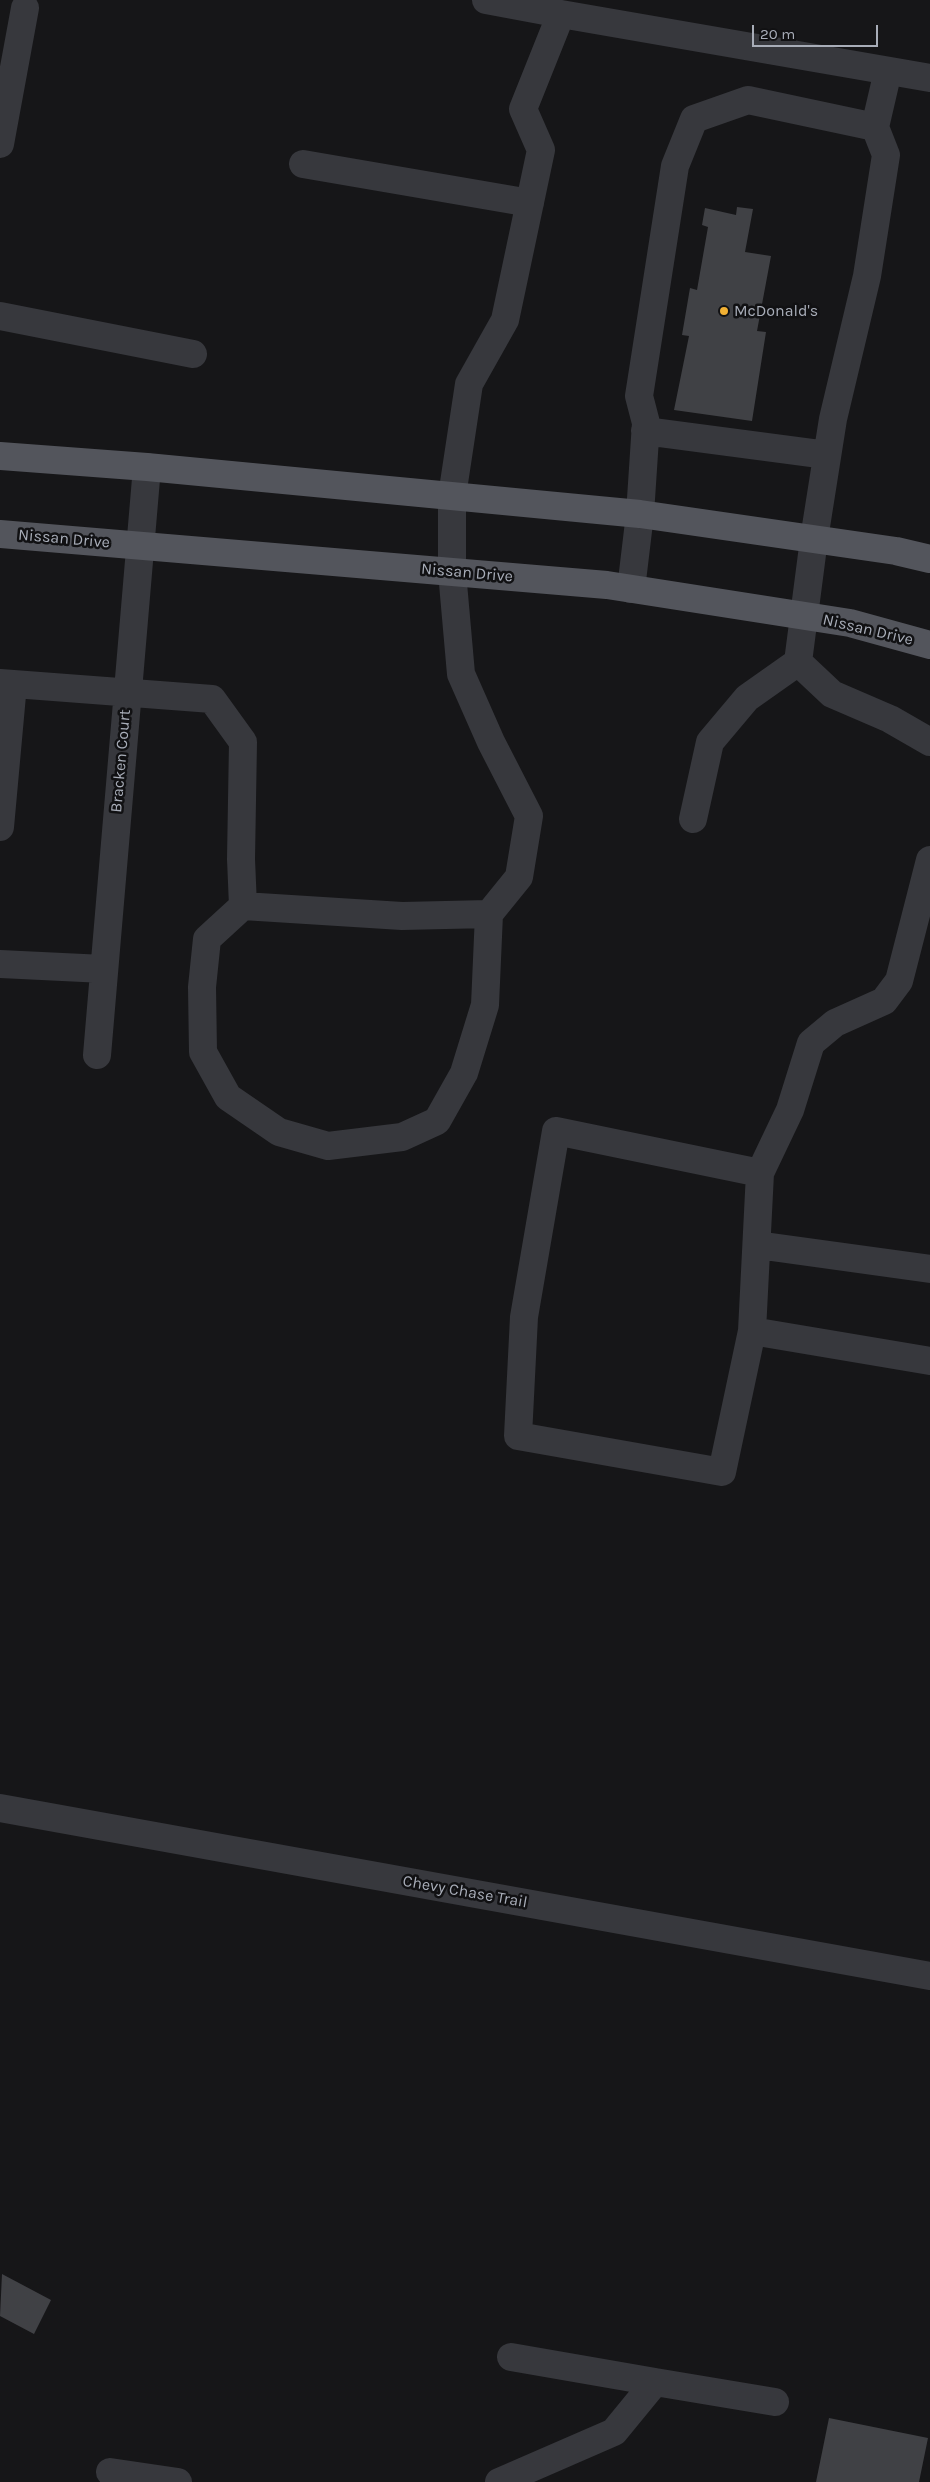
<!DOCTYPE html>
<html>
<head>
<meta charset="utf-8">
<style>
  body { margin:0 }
  #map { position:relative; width:930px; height:2482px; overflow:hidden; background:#161618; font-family:Karla,sans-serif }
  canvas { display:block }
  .scale { position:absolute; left:752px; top:25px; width:126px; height:22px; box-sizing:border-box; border:2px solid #a8adb8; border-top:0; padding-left:6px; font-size:15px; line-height:18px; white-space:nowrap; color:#a8adb8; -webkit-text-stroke:4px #111113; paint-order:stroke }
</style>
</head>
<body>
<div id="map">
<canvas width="930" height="2482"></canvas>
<div class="scale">20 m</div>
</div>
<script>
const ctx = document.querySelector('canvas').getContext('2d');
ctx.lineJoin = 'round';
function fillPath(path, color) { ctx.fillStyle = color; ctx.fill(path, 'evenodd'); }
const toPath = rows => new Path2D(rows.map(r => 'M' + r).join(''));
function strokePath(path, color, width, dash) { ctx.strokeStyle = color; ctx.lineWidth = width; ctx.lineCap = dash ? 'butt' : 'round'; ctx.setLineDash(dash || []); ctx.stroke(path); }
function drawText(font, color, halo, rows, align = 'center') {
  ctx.font = font + ' Karla,sans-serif'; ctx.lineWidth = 5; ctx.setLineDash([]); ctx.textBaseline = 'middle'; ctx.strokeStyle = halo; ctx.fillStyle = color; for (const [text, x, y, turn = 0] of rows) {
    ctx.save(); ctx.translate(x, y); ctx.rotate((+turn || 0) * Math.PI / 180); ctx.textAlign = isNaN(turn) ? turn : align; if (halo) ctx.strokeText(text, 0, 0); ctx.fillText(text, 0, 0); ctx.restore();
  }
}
const building = toPath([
  [737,207,753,209,745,252,771,256,757,331,766,332,752,421,674,410,689,336,682,335,690,288,697,290,708,227,702,225,705,208,736,215],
  [2,2274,51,2300,34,2334,0,2316],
  [829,2418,928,2438,919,2482,816,2482]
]);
const minor = toPath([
  [486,0,561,14],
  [875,127,888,71],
  [0,144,25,8],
  [303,164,530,203],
  [0,316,193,354],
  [645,431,827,455],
  [631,589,640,514,646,423,639,396,675,166,694,119,748,100,875,127,886,155,867,276,833,419,814,539,798,662,832,694,890,719,930,742],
  [0,683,212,699,243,742,241,859,243,906],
  [693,819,710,742,747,698,798,662],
  [0,827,13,684],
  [489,914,402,916,243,906,207,939,202,987,203,1052,228,1097,279,1132,328,1146,402,1137,437,1121,464,1073,485,1005,489,914,519,877,529,816,491,742,461,674,452,572,452,496,469,384,505,320,541,150,523,109,561,14,930,78],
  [0,964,104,969],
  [97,1055,147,467],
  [556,1131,760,1173,752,1331,722,1472,518,1436,524,1317,556,1131],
  [760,1173,790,1110,811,1043,835,1023,884,1001,899,981,930,860],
  [757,1245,930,1269],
  [752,1331,930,1361],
  [0,1808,930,1976],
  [511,2357,655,2382],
  [110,2472,178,2482],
  [499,2482,614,2432,655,2382,775,2402]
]);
const major = toPath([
  [0,456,147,467,640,514,896,551,930,559],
  [0,534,607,585,850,623,930,645]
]);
const markers = [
  [724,311,5,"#f2b134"]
];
const poiNames = [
  ["McDonald's",734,311]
];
const streetNames = [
  ["Nissan Drive",64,539,5],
  ["Nissan Drive",467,573,5],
  ["Nissan Drive",868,630,13],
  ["Bracken Court",121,761,-85],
  ["Chevy Chase Trail",465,1892,10]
];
fillPath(building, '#404145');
strokePath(minor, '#37383d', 28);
strokePath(major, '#53555c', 28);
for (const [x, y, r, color] of markers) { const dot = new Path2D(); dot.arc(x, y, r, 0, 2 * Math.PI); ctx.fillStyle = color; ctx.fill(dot); strokePath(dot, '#111113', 2); }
drawText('16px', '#a8adb8', '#111113', poiNames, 'left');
drawText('16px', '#a8adb8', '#111113', streetNames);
</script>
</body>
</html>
